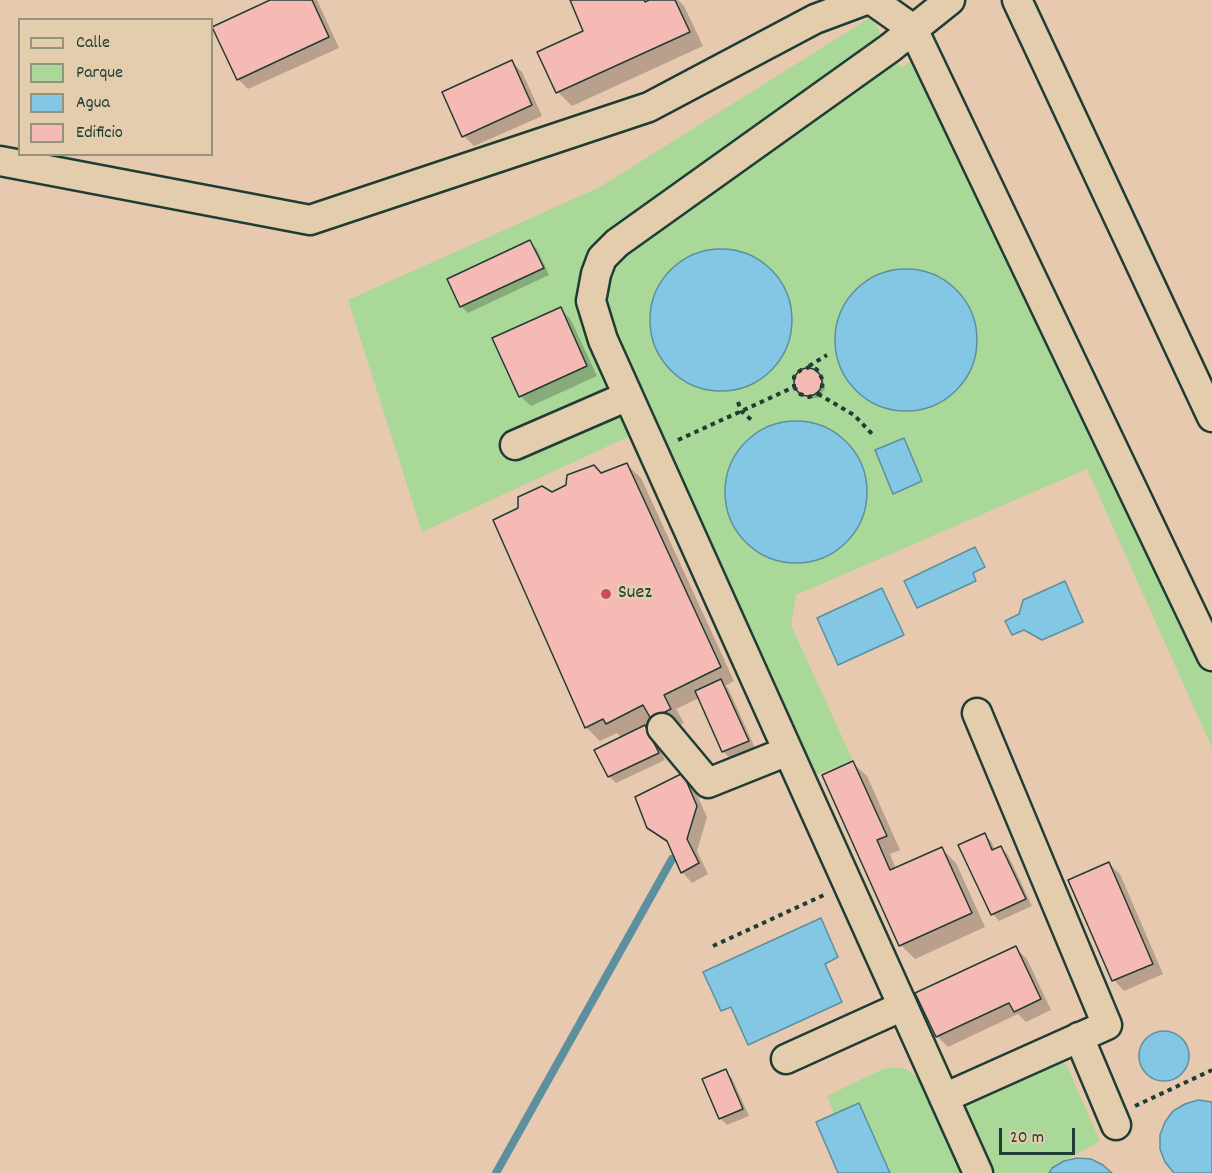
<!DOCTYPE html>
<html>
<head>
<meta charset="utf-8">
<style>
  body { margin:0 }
  #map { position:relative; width:1212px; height:1173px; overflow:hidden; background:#e7c9af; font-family:Dekko,sans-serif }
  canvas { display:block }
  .legend { position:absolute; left:18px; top:18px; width:195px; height:138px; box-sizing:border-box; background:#e3cdad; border:2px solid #95937d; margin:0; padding:8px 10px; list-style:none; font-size:18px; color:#1f3d34 }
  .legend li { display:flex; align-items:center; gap:12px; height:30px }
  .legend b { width:30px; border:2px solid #95937d }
  .scale { position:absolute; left:999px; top:1128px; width:76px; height:27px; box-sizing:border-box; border:3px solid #1f3d34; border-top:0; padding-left:8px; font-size:18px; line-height:21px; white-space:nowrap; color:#1f3d34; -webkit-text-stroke:4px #e3cdad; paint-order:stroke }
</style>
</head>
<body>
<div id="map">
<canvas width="1212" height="1173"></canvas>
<ul class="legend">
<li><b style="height:8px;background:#e3cdad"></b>Calle</li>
<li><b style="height:16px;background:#aad898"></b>Parque</li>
<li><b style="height:16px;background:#84c7e5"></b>Agua</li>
<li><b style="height:16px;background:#f6bab5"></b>Edificio</li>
</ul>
<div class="scale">20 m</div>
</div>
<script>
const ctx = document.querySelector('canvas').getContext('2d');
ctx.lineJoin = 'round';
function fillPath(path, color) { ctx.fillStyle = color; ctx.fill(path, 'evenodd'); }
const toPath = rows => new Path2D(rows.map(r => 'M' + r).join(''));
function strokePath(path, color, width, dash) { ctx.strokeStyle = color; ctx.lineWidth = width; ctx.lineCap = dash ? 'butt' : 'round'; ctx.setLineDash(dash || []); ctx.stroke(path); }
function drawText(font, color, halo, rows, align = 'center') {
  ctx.font = font + ' Dekko,sans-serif'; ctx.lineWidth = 5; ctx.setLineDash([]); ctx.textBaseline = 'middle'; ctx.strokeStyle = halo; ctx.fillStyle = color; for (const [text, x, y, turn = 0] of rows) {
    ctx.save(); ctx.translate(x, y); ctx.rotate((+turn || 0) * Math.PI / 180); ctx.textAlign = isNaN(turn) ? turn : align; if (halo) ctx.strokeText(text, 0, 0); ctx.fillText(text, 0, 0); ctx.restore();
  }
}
const green = toPath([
  [871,17,901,68,924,52,1212,658,1212,748,1087,469,796,595,791,625,853,761,801,780,643,430,422,532,348,300,600,187],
  [1058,1061,1062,1062,1067,1066,1100,1141,1064,1161,1052,1168,1049,1173,988,1173,964,1109,974,1097],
  [895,1067,902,1068,909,1071,917,1077,924,1089,961,1173,890,1173,859,1103,834,1114,827,1096,883,1069]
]);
const water = toPath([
  '650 320a71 71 0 1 1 142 0a71 71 0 1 1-142 0Z',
  '835 340a71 71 0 1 1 142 0a71 71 0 1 1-142 0Z',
  '725 492a71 71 0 1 1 142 0a71 71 0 1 1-142 0Z',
  [904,438,922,481,893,494,875,450,904,438],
  [975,547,985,567,973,573,976,581,917,608,904,581,975,547],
  [1065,581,1083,622,1042,640,1024,630,1012,635,1005,621,1019,614,1023,600,1065,581],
  [882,588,904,635,838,665,817,618,882,588],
  [821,918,838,957,825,964,842,1002,748,1045,731,1007,721,1011,703,972,821,918],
  '1139 1056a25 25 0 1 1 50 0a25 25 0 1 1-50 0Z',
  [1198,1100,1212,1102,1212,1173,1174,1173,1165,1162,1160,1149,1160,1135,1165,1122,1173,1111,1185,1104,1198,1100],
  [859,1103,890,1173,838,1173,816,1122,859,1103],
  [1077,1158,1091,1159,1103,1165,1112,1173,1049,1173,1052,1168,1064,1161,1077,1158]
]);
const shadow = toPath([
  [274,0,317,0,339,48,248,89,238,79],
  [572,0,678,0,684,6,703,46,572,106,558,92,539,52,585,32],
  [512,62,522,72,542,116,474,146,464,136],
  [530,242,537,249,549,275,468,313,461,306],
  [561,309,571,320,597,376,531,406,520,396],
  [810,369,822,377,825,385,825,389,820,396,817,398,809,398,802,393,798,390,796,382,796,378,802,371],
  [627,465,641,478,734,681,725,686,728,688,755,748,730,758,723,751,699,698,676,709,684,723,666,732,654,720,644,726,652,734,665,760,616,783,609,776,622,738,617,733,600,741,587,728,495,521,552,494],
  [853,763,867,776,900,850,890,854,896,869,942,849,956,863,985,927,915,959,901,945],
  [683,775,693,786,707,817,697,851,708,874,692,883,682,872,671,845,660,838,649,827],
  [984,835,991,841,995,850,1001,848,1008,855,1032,906,999,921,993,914],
  [1109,864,1120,874,1163,974,1124,991,1114,980],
  [1016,948,1027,959,1051,1010,1026,1022,1018,1014,948,1047,937,1036,917,994],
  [725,1071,732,1078,749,1116,727,1125,720,1118]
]);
const stream = toPath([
  [496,1173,672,859]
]);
const building = toPath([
  [270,0,312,0,329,37,237,80,212,27,270,0],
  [570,0,644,0,645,2,649,0,675,0,690,32,556,93,537,52,583,31,570,0],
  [512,60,532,105,462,137,442,92,512,60],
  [530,240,544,268,460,307,447,279,530,240],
  [561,307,587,366,519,397,492,338,561,307],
  '794 382a14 14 0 1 1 28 0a14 14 0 1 1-28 0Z',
  [627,463,721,667,664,695,671,709,651,719,643,705,606,724,603,719,585,728,493,520,518,508,518,497,542,486,552,492,566,485,567,475,594,465,601,473,627,463],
  [721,679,749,741,722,752,695,691,721,679],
  [645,725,659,753,608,777,594,750,645,725],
  [853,761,887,836,877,840,890,870,942,847,972,913,899,946,822,775,853,761],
  [683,773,697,806,687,839,699,863,681,873,667,841,647,828,635,797,683,773],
  [985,833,992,850,1001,846,1026,899,991,915,958,845,985,833],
  [1109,862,1153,964,1112,981,1068,880,1109,862],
  [1016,946,1041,999,1014,1012,1009,1003,936,1037,915,993,1016,946],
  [726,1069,743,1109,719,1119,702,1079,726,1069]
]);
const path = toPath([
  [809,366,827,355],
  [818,394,854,415,873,435],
  [738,402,741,411,754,422],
  [678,440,794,387,794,377,797,373,801,370,810,367,816,369,819,372,823,381,821,390,818,394,809,397,800,394,794,387],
  [713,946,824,895],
  [1135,1106,1212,1070]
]);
const minor = toPath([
  [872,0,913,29,1212,656],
  [950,0,890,48,617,243,602,258,596,274,591,301,603,340,978,1173],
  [1017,0,1212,417],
  [0,161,310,220,649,107,815,19,866,0],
  [515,445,628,396],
  [662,728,708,783,788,751],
  [1079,1037,1116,1125],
  [786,1059,903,1006],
  [944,1098,1107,1025,977,713]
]);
const markers = [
  [606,594,6,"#d1495b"]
];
const poiNames = [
  ["Suez",618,594]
];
fillPath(green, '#aad898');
fillPath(water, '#84c7e5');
strokePath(water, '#5c909e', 1.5);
fillPath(shadow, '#0003');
strokePath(stream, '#5c909e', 8);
fillPath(building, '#f6bab5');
strokePath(building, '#1f3d34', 1.5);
strokePath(minor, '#1f3d34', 33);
strokePath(path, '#1f3d34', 4, [4.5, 4.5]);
strokePath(minor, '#e3cdad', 28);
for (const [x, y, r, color] of markers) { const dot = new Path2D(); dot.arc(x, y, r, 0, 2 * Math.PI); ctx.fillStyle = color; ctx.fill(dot); strokePath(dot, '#e3cdad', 2); }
drawText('20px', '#1f3d34', '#e3cdad', poiNames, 'left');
</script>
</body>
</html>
